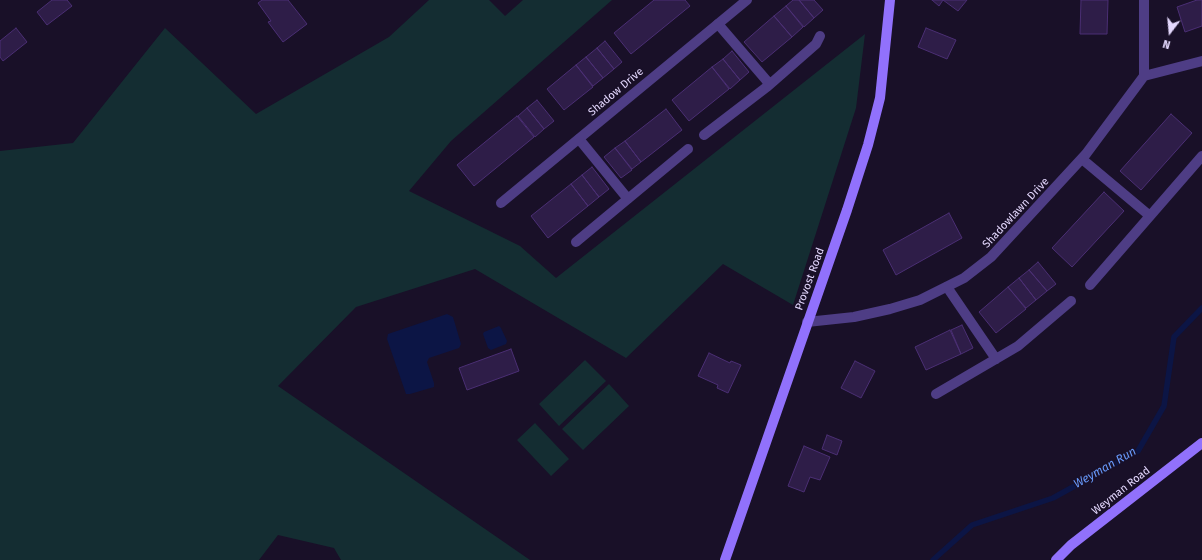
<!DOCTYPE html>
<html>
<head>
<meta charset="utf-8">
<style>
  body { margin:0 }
  #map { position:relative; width:1202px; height:560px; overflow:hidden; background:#191028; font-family:"Fira Sans",sans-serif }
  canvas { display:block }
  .north { position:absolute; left:1150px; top:12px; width:40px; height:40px; -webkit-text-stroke:3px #191028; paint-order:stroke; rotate:196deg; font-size:11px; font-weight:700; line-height:16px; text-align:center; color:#e4d8fe }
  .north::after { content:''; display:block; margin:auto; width:14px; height:18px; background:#e4d8fe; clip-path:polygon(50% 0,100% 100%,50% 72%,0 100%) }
</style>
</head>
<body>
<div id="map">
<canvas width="1202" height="560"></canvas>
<div class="north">N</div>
</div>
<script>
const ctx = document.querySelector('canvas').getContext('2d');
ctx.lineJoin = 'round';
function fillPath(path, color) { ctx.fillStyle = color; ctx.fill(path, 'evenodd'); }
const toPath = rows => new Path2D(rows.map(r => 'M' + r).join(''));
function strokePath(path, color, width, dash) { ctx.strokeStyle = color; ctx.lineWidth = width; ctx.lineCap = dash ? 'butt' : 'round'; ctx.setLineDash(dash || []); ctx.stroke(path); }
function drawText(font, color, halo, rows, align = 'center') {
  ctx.font = font + ' "Fira Sans",sans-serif'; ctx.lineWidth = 3; ctx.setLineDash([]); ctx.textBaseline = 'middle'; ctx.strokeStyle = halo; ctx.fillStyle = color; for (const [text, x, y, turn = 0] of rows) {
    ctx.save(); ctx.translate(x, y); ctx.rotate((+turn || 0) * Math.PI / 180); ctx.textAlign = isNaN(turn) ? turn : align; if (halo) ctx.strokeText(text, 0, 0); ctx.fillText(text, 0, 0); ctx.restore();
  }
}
const green = toPath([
  [429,0,489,0,505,16,523,0,612,0,451,141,409,191,520,246,556,278,865,34,856,108,793,305,723,264,626,358,475,269,356,307,278,386,530,560,341,560,334,548,278,535,259,560,0,560,0,151,73,143,165,28,256,114,389,37],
  [585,360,606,381,559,426,539,404],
  [609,384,629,406,583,450,562,429],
  [535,423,569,459,551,476,517,440]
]);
const water = toPath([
  [447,314,453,317,461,344,459,348,429,358,427,362,434,383,434,387,410,394,406,394,387,339,388,334],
  [499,326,501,328,507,341,506,344,491,350,488,348,483,334,484,332]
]);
const stream = toPath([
  [933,560,972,525,1053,498,1138,451,1164,406,1174,337,1202,308]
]);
const building = toPath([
  [52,0,67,0,72,6,47,25,37,12,52,0],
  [262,0,288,0,307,24,283,42,268,22,271,21,258,3,262,0],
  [654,0,685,0,690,6,631,54,614,33,654,0],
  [793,0,799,0,814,18,804,27,786,6,793,0],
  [799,0,814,0,823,10,814,18,799,0],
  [932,0,943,0,939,6,932,0],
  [943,0,967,0,958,11,943,0],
  [1081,0,1108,0,1107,34,1080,34,1081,0],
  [1197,0,1202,0,1202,26,1185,32,1177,7,1197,0],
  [786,6,803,27,792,37,774,16,786,6],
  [774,16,792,37,762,62,744,42,774,16],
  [16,28,27,42,3,61,0,57,0,41,16,28],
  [926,28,956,40,947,59,918,47,926,28],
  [605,41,622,62,614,69,597,48,605,41],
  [597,48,614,69,603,78,586,57,597,48],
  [732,51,749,72,740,80,723,59,732,51],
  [586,57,603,78,593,86,576,65,586,57],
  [723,59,740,80,730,89,712,67,723,59],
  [576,65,593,87,564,110,547,89,576,65],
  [712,67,729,89,689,121,672,100,712,67],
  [537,100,554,121,544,129,527,108,537,100],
  [527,108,544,129,535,137,518,116,527,108],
  [666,109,682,130,641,162,625,141,666,109],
  [1171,114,1192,133,1141,190,1120,171,1171,114],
  [517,116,534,137,474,186,457,165,517,116],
  [625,141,641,162,632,169,615,148,625,141],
  [615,148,632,170,621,178,604,157,615,148],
  [592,167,609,189,599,197,582,175,592,167],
  [582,175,599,197,588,206,571,184,582,175],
  [571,184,588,206,548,238,531,216,571,184],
  [1104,192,1124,211,1072,267,1052,248,1104,192],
  [949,213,962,238,896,275,883,250,949,213],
  [1038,262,1056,284,1047,291,1029,270,1038,262],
  [1029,270,1047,291,1036,300,1019,278,1029,270],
  [1019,278,1036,300,1026,308,1008,287,1019,278],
  [1008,287,1026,309,996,333,979,312,1008,287],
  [962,325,973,348,961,354,951,330,962,325],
  [950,330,961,354,926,370,915,347,950,330],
  [511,349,519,371,467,390,459,368,511,349],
  [709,353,730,363,731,361,741,365,728,393,717,388,718,385,698,376,709,353],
  [855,361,875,371,861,398,841,388,855,361],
  [827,435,842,441,837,455,822,449,827,435],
  [804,446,830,457,820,480,810,477,804,492,788,486,804,446]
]);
const lane = toPath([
  [768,86,816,44,820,36],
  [704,135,768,86,767,81,718,24],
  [579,139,628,199],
  [1082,159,1150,216],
  [576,242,688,149],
  [1090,285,1202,156],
  [947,287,996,359],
  [936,394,1018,346,1071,301]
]);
const street = toPath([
  [1144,0,1144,76],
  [501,203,747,0],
  [807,322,854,317,890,309,920,300,964,278,991,257,1086,154,1144,76,1202,61]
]);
const secondary = toPath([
  [725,560,847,210,868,145,880,98,890,0],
  [1056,560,1071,545,1202,443]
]);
const streetNames = [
  ["Shadow Drive",616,92,-40],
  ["Shadowlawn Drive",1016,213,-47],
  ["Provost Road",810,279,-70],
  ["Weyman Road",1121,491,-38]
];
const waterNames = [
  ["Weyman Run",1105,468,-30]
];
fillPath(green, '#142d32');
fillPath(water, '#0c1545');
strokePath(stream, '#0c1545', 5.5);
fillPath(building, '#2e1d48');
strokePath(building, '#4b2f74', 1);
strokePath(lane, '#4e3d85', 10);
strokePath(street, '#4e3d85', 10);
strokePath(secondary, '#9171fc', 10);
drawText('11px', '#e4d8fe', '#191028', streetNames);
drawText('italic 12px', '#689afc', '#191028', waterNames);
</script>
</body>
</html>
